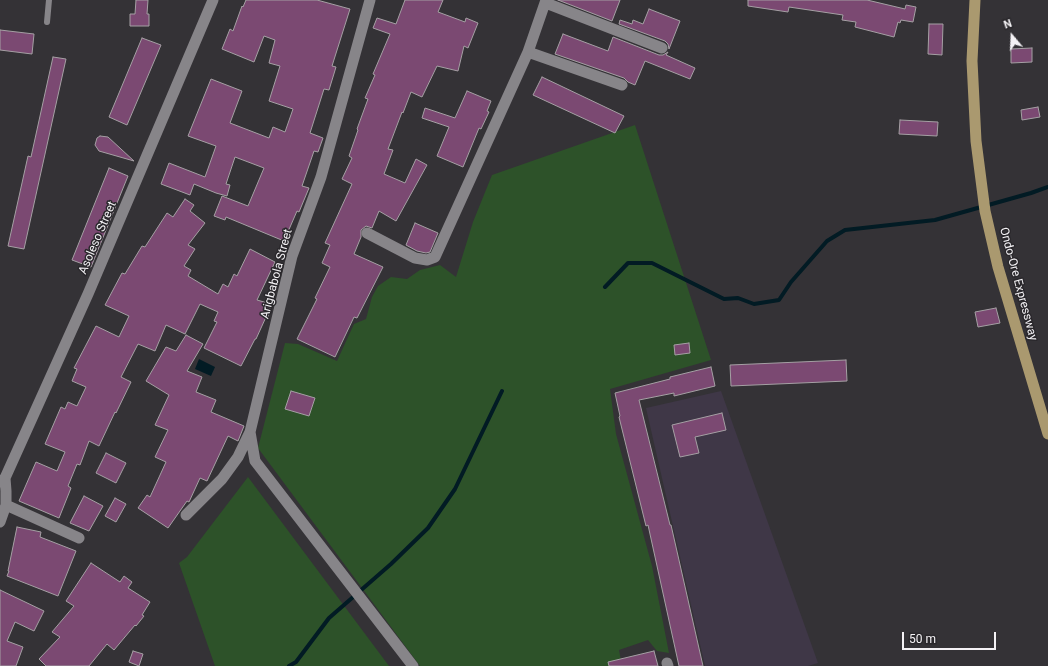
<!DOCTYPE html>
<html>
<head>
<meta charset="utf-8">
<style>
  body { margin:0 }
  #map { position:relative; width:1048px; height:666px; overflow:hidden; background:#343236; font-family:Roboto,sans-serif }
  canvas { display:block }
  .north { position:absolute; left:992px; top:16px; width:40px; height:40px; -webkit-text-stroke:3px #2a282c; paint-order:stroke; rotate:341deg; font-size:11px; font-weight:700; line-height:16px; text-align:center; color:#f4f2f5 }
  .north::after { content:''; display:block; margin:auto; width:14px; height:18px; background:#f4f2f5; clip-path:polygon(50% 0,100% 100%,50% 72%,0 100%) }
  .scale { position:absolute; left:902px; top:632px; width:94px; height:18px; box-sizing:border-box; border:2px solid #f4f2f5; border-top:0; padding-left:5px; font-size:12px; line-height:14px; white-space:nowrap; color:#f4f2f5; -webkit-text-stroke:3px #2a282c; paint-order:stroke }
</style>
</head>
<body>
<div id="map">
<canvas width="1048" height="666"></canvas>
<div class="north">N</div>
<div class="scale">50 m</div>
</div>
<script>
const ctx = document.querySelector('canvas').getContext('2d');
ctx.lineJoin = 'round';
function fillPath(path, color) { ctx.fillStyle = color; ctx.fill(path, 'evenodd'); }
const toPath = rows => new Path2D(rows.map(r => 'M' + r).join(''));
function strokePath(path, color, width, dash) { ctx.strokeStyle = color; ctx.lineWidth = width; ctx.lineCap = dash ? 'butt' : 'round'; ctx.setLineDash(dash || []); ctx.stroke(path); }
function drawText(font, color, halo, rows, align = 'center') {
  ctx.font = font + ' Roboto,sans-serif'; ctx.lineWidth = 3; ctx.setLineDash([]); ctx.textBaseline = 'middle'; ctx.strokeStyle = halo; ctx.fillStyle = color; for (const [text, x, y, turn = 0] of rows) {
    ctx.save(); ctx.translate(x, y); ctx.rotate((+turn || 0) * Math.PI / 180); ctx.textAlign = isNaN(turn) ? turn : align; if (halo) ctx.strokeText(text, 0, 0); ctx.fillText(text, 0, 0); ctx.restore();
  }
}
const industrial = toPath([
  [721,391,818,663,808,666,705,666,646,408]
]);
const green = toPath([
  [635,125,711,360,610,389,616,434,652,566,669,653,657,651,648,640,619,650,622,666,420,666,258,448,285,343,298,344,337,361,354,324,366,319,372,297,378,286,391,277,407,279,420,270,440,265,456,277,473,222,492,175],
  [248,477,389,666,215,666,179,563,187,557]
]);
const water = toPath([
  [199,359,215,367,211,376,195,369]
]);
const stream = toPath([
  [605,287,628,263,652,263,724,299,738,298,754,304,779,300,791,282,827,241,845,230,935,220,1031,193,1048,187],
  [289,666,296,662,329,618,391,564,428,528,455,489,502,391]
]);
const building = toPath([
  [136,0,148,0,147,14,149,14,149,26,130,26,130,14,135,14,136,0],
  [246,0,317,0,350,9,332,66,336,67,329,90,324,89,310,133,323,138,318,152,314,151,302,186,309,188,299,212,297,211,284,241,226,217,225,220,214,216,222,196,248,206,264,168,235,157,226,184,230,185,227,196,216,193,194,184,190,195,161,184,169,163,205,177,216,146,188,136,211,79,242,91,230,123,269,138,273,127,285,132,293,109,269,101,280,66,269,63,275,40,264,36,254,62,222,49,230,29,233,31,242,6,243,7,246,0],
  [405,0,443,0,438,12,465,22,466,18,478,23,468,48,464,46,458,71,437,66,422,97,411,92,403,113,402,112,388,149,393,150,384,174,405,183,416,159,427,165,396,221,379,211,372,228,366,226,361,230,361,237,354,254,383,267,357,318,354,317,335,357,297,339,317,299,315,298,330,267,322,263,330,245,325,243,352,184,342,179,352,158,349,156,358,130,357,129,368,99,365,98,375,75,373,74,390,34,373,28,377,18,396,24,405,0],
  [558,0,620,0,612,21,558,0],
  [748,0,867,0,905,9,906,5,916,7,913,22,901,20,900,23,898,22,894,37,855,27,856,22,842,20,843,15,789,7,788,12,748,6,748,0],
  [649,9,680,21,669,49,668,44,665,41,619,24,620,20,632,24,633,20,643,24,649,9],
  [929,24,943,24,942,55,928,54,929,24],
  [0,30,34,34,32,54,0,50,0,30],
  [563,34,608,51,613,37,659,55,663,55,668,52,666,55,695,68,690,79,645,61,635,85,628,82,624,78,555,54,563,34],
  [142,38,161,45,127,125,109,117,142,38],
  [1032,48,1032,62,1011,63,1011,49,1032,48],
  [53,57,66,59,24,249,8,246,28,156,31,157,53,57],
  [542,77,624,116,615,133,533,95,542,77],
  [467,91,491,101,487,111,489,112,481,129,479,128,463,167,437,156,449,127,422,118,425,108,455,118,467,91],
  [1038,107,1040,117,1022,120,1021,110,1038,107],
  [900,120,938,122,937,136,899,134,900,120],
  [100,136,108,137,134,161,99,151,95,145,97,138,100,136],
  [109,168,128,176,91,267,72,260,109,168],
  [185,199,194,205,190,211,205,223,188,245,195,249,184,266,191,270,188,276,218,294,223,284,228,287,234,274,237,276,250,249,275,262,257,300,271,304,268,317,266,317,256,339,255,339,241,366,204,348,217,322,214,321,218,312,200,304,185,334,166,325,155,351,138,344,121,377,131,382,116,413,115,412,99,446,89,441,80,465,77,464,68,486,71,488,59,518,19,501,36,462,57,471,65,452,45,444,61,407,65,409,68,402,77,406,86,387,72,381,77,369,74,368,96,326,119,337,129,316,105,305,122,273,125,274,142,246,145,247,167,213,173,217,185,199],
  [415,223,438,233,430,252,426,253,417,251,406,245,415,223],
  [996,308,1000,323,978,327,975,312,996,308],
  [186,335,203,344,187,371,202,377,196,392,216,400,211,412,244,426,238,441,228,436,207,481,200,478,189,502,187,501,168,528,138,508,147,495,150,497,166,462,155,457,168,430,155,425,169,395,146,381,166,347,176,351,186,335],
  [689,343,690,353,675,355,674,345,689,343],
  [846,360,847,381,731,386,730,365,846,360],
  [711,367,715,386,674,396,674,393,639,400,670,525,671,525,703,666,679,666,648,525,646,526,619,417,620,416,615,393,670,379,670,377,711,367],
  [291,391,315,398,309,416,285,409,291,391],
  [722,413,726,430,695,437,699,453,680,457,672,425,722,413],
  [106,453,126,463,116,483,96,473,106,453],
  [84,496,103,506,89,531,70,523,84,496],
  [115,498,126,504,116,522,105,516,115,498],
  [17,527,41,532,40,537,76,551,58,596,7,576,9,571,8,571,17,527],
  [91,563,120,582,124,576,132,582,128,588,150,602,142,615,144,616,136,626,135,625,114,650,107,644,89,666,46,666,39,659,60,637,52,632,74,606,66,601,91,563],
  [0,590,44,611,34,631,15,622,7,641,23,647,16,666,0,666,0,590],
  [133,651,143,654,139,666,129,662,133,651],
  [654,651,658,666,609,666,608,662,654,651]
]);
const service = toPath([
  [47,22,49,0]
]);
const minor = toPath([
  [546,3,662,48],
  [528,52,622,85],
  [367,233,415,258,427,260,435,257,528,52,546,0],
  [250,432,255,461,413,666],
  [0,482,5,478,88,294,213,0],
  [6,505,79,538],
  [186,515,222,479,238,457,250,432,292,256,321,177,370,0],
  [0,522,6,505,6,491,5,478],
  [667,663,668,666]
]);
const primary = toPath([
  [975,0,972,61,976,141,985,211,998,267,1048,434]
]);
const streetNames = [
  ["Asoleso Street",98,238,-67],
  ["Arigbabola Street",277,274,-75],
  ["Ondo-Ore Expressway",1018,284,75]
];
fillPath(industrial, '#3f3747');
fillPath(green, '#2d5229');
fillPath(water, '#021b24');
strokePath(stream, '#021b24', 4);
fillPath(building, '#7b4972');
strokePath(building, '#a5a0a4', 1);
strokePath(service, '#878589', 6);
strokePath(minor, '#878589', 11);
strokePath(primary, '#aa996f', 11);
drawText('12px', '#f4f2f5', '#2a282c', streetNames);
</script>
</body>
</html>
